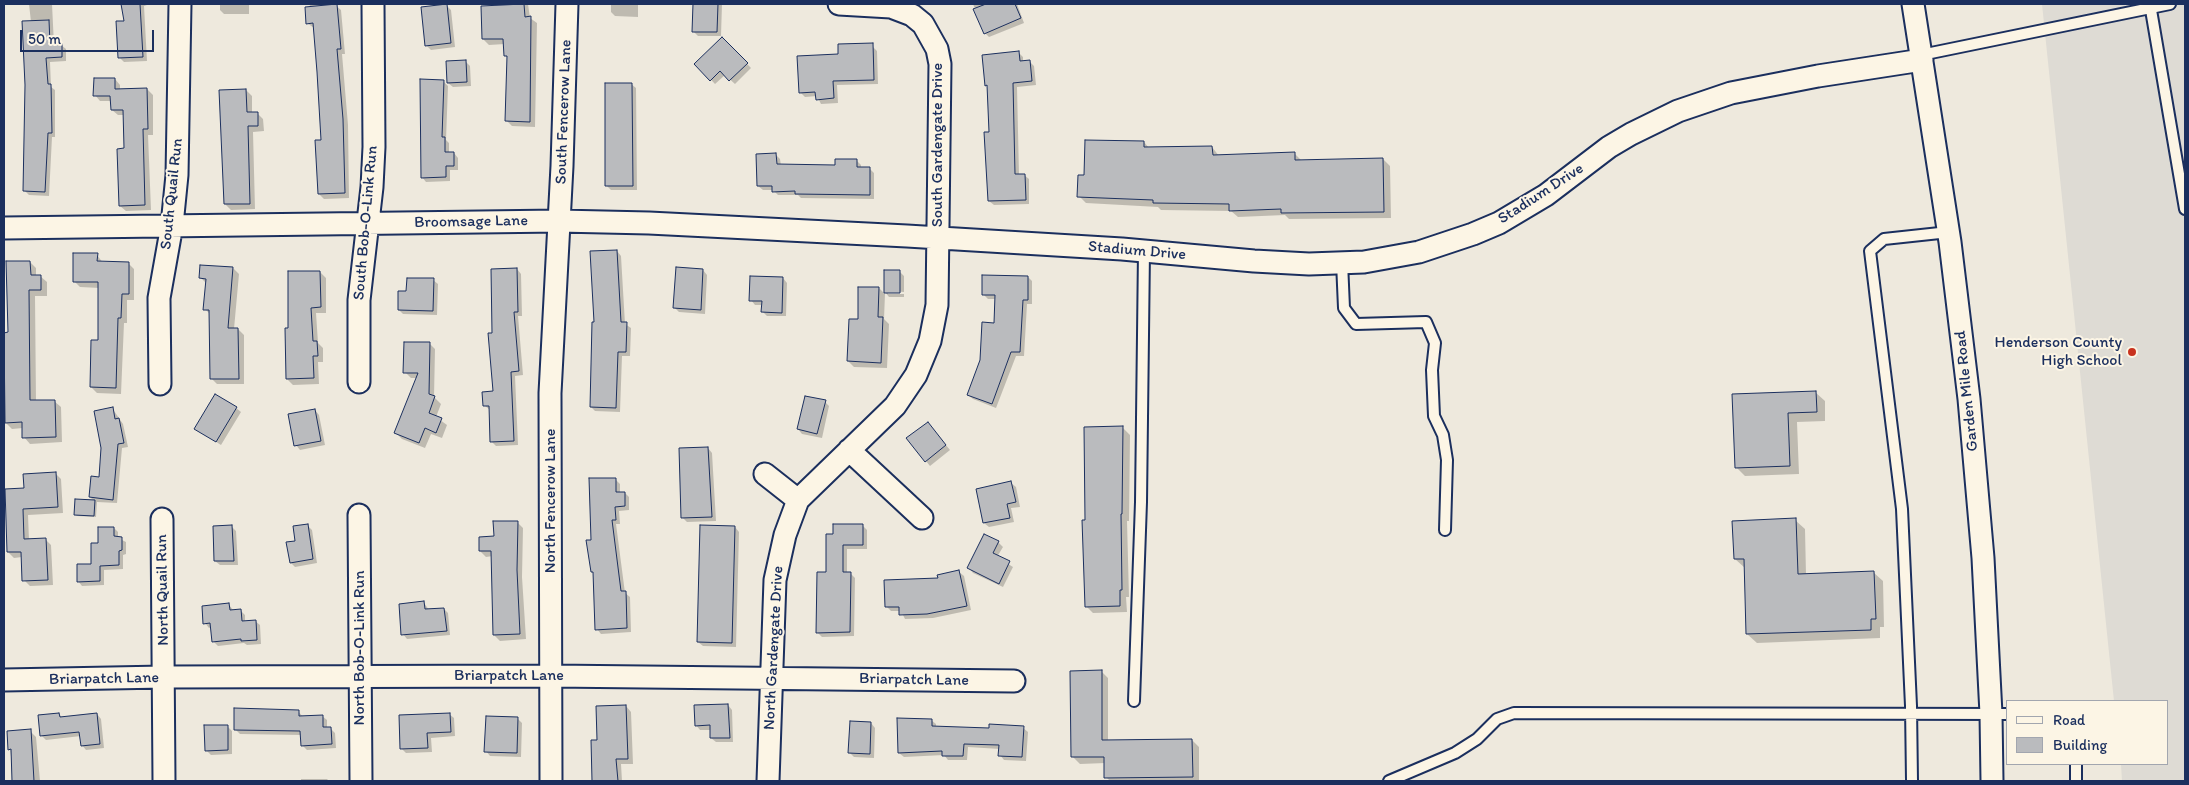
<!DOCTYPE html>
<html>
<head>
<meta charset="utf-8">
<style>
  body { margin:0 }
  #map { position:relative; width:2189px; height:785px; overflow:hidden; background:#eee9dd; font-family:Itim,sans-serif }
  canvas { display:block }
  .frame { position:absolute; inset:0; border:5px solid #1b2f5e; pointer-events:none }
  .legend { position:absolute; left:2006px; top:700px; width:162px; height:65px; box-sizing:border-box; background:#fcf5e5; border:1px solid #a2a6af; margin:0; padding:6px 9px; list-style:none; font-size:15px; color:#1b2f5e }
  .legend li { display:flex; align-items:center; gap:10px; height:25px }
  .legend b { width:25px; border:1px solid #a2a6af }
  .scale { position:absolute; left:20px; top:30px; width:134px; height:22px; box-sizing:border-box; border:2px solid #1b2f5e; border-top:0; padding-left:6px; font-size:15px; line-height:18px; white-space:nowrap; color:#1b2f5e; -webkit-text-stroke:4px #fcf5e5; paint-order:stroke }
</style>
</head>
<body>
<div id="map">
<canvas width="2189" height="785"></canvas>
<div class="frame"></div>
<ul class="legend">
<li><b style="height:6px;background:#fcf5e5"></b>Road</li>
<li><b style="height:14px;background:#babbbe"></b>Building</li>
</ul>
<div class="scale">50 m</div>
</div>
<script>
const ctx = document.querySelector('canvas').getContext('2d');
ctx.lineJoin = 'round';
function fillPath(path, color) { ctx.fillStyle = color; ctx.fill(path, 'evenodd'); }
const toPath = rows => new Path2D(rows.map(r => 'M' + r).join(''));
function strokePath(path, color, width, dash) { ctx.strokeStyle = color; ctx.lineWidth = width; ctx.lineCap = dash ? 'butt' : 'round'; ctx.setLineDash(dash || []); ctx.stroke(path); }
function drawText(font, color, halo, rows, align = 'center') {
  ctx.font = font + ' Itim,sans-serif'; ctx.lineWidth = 4; ctx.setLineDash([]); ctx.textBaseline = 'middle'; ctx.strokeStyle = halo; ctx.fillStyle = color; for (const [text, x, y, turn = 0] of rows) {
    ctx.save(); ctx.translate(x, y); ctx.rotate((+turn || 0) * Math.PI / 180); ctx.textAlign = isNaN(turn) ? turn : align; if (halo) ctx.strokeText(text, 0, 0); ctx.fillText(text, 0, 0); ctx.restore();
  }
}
const built = toPath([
  [2042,4,2185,4,2185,781,2122,781,2121,764,2168,764,2168,701,2114,701]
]);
const shadow = toPath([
  [29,4,54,4,52,4,54,45,61,45,66,49,66,61,50,62,51,87,55,90,55,137,52,137,49,196,29,195,24,190,31,22],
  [122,4,150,4,144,6,147,61,124,62,119,57,126,22],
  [220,4,249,4,249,14,224,14,220,10],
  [310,4,334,4,341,10,345,54,342,54,348,125,349,198,324,199,319,194,323,141,314,28,307,23],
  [496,4,528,4,530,18,537,23,535,127,512,126,506,120,509,59,505,55,505,44,489,45,483,39],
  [611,4,638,4,638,17,615,16,611,12],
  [694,4,722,4,721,36,698,36,693,31],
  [973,4,1017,4,1024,23,989,37,985,33],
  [446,5,451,10,455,47,431,50,426,45],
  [722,38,751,68,735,84,725,75,715,84,696,64],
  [872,46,877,51,878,84,837,85,838,103,821,104,817,96,805,97,800,92,839,55],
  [1018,52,1023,57,1023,62,1029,61,1034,66,1036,85,1017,87,1019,175,1024,175,1029,179,1029,204,994,205,989,201,990,133,988,87,986,85],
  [466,62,470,66,471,86,453,87,448,83],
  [115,79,120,85,120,90,147,89,153,95,153,135,148,135,151,210,126,211,120,206,126,150,125,115,118,115,112,110,112,101,100,101,95,95],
  [443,81,448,86,446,140,449,143,449,153,454,153,458,158,458,170,450,170,450,181,426,182,422,177],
  [631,84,636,88,637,190,611,190,606,185],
  [246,90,252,96,252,113,257,113,263,119,264,131,253,132,255,209,231,210,225,204],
  [1144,142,1149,148,1212,147,1219,156,1295,154,1302,161,1383,159,1390,166,1391,218,1289,219,1285,215,1238,217,1231,211,1161,210,1158,207,1086,203,1079,196,1086,176],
  [776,155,780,159,781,166,837,167,857,161,861,165,861,168,869,168,874,173,874,199,801,198,798,195,778,195,773,190,763,190,758,186],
  [617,251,621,256,625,324,631,328,630,356,622,356,620,412,595,411,591,407,595,323],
  [97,255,103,263,128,263,134,269,134,300,127,300,127,323,124,323,121,394,97,393,91,387,99,342,100,288,80,287,74,281],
  [30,262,36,268,36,276,40,276,47,282,47,296,35,296,36,402,54,401,61,407,62,442,30,444,24,437,23,428,12,429,6,423,4,334,9,334],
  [233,268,239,274,234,329,238,329,244,335,244,384,217,384,211,378,211,315,205,309,207,284,201,278],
  [517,269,521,274,522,316,518,316,523,375,515,376,518,445,496,446,491,441,490,410,484,405,494,393,493,334],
  [703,270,707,275,705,314,679,312,674,307],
  [899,271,904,276,904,292,888,291,888,294,904,294,904,297,889,297,885,292],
  [320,272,326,278,326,313,316,313,318,343,323,348,323,362,318,362,319,384,293,385,287,379,290,329],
  [1028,277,1032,281,1032,304,1027,304,1024,356,1016,356,996,408,973,399,968,395,995,324,996,299,988,299,983,294],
  [783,278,787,283,786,316,767,316,762,311,763,305,755,305,751,300],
  [433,280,438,284,437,315,403,314,399,310,407,292],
  [879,288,885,294,884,319,889,324,887,368,854,367,848,361,859,321],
  [429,343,435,349,434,397,441,404,436,417,447,425,442,438,431,434,425,448,402,439,396,433,417,378,411,378,405,372],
  [1815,392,1825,401,1825,421,1797,422,1799,474,1745,476,1736,467,1734,395],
  [825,402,829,406,822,438,802,434,798,429],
  [112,408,123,424,128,447,122,448,117,503,97,502,96,517,77,516,75,514,95,502,90,497,100,478,103,448],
  [236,408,241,412,221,445,196,429],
  [315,410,319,415,325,445,300,450,296,445],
  [932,428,950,450,930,466,926,461],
  [1123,428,1130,435,1129,521,1127,521,1129,597,1126,597,1127,612,1093,613,1086,606,1086,521],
  [708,448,712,453,716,521,687,522,682,517],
  [55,473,61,479,63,513,28,515,29,540,45,539,51,545,53,585,30,586,24,580,22,557,14,558,8,552,25,489],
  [615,479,620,484,620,493,625,493,629,497,629,510,619,511,620,524,616,524,625,593,630,597,631,632,601,634,597,629,595,575,592,572,592,541],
  [1011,483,1016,487,1020,507,1011,508,1014,522,989,527,984,523,977,490],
  [1795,520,1805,529,1806,575,1873,572,1883,581,1884,627,1880,627,1880,638,1757,643,1747,634,1745,568,1735,559],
  [517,522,523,528,522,577,526,639,500,641,494,635,493,556,486,557,480,551],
  [307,525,312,530,317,563,295,567,291,563,297,542],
  [231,526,236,531,238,565,220,565,215,561],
  [863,526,867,530,867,549,847,549,847,574,851,574,855,578,854,636,822,637,817,632,834,536],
  [735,527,739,532,736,647,703,646,698,642],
  [114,528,118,532,118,538,126,542,126,554,123,555,123,569,104,570,104,585,82,586,78,581,93,565,99,544],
  [998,542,1003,547,997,557,1013,567,1003,587,973,573,969,568],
  [959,572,964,576,971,610,933,618,905,619,901,611,891,611,887,607,939,579],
  [424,603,429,610,444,609,448,613,450,635,407,639,403,634],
  [229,605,234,611,240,610,245,615,245,622,255,621,260,625,261,644,247,645,244,643,218,646,213,641,212,627,209,628,205,623],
  [1101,671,1108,678,1108,741,1192,740,1199,747,1199,781,1110,781,1106,777,1106,763,1080,764,1073,757],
  [728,705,732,710,733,742,716,742,711,738,711,730,700,730,696,725],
  [626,706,631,712,633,764,621,764,622,781,592,781,598,741],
  [298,711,303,717,322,716,327,720,327,728,330,728,335,733,336,748,307,750,302,745,301,735,240,734,235,729],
  [59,714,62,718,97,714,101,719,104,748,86,750,82,745,81,736,46,740,41,735],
  [449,714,454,718,455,736,431,738,432,752,406,753,401,748],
  [517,718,522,723,521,757,490,756,486,751],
  [931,720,936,724,936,728,990,730,1023,728,1028,732,1026,761,1004,760,1000,755,1000,749,968,747,967,760,948,760,944,755,904,757,899,753],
  [871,723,875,728,874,758,854,757,849,752],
  [227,726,232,731,232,754,211,755,206,750],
  [30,731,36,737,40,781,14,781,8,732],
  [301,779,327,779,329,781,301,781]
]);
const building = toPath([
  [121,4,140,4,143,57,118,58,116,21,124,21,121,4],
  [337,4,341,49,337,49,343,119,345,193,318,194,315,140,321,140,317,72,313,23,306,24,305,7,337,4],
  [447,4,451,43,425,46,421,7,447,4],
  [524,4,525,17,531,16,530,122,505,121,507,56,504,56,503,39,482,39,481,6,524,4],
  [693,4,718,4,717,32,692,32,693,4],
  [986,4,1015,4,1021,18,984,34,973,9,986,4],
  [49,20,50,44,62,43,62,57,46,58,48,84,51,84,52,133,48,133,45,192,23,191,25,85,22,21,49,20],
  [722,37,748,63,729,81,720,71,710,81,694,64,722,37],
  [873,43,874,80,833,81,834,98,816,100,815,92,799,93,797,56,838,54,838,44,873,43],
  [1019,51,1020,61,1030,60,1032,81,1013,83,1015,174,1025,174,1026,200,988,201,984,132,989,132,987,85,985,86,982,55,1019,51],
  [466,60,467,82,447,83,446,61,466,60],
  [94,78,115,78,115,89,147,88,148,129,143,129,145,205,119,206,117,149,124,148,123,110,111,110,110,96,93,96,94,78],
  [420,79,444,80,442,137,445,137,445,152,454,152,454,166,446,166,446,177,421,178,420,79],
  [605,83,632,83,633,186,605,186,605,83],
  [246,89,247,112,258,112,258,126,248,126,250,204,224,204,219,90,246,89],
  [1085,140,1144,141,1144,147,1212,146,1213,155,1295,152,1295,160,1383,158,1384,212,1281,213,1281,209,1229,211,1229,204,1153,203,1153,200,1077,197,1078,175,1084,175,1085,140],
  [776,153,777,164,835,165,835,159,857,159,857,167,870,167,870,195,795,194,795,191,772,192,772,186,757,186,756,154,776,153],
  [617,250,621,322,627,322,626,352,618,352,616,408,590,407,592,322,594,322,590,251,617,250],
  [73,253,98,253,97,261,129,262,129,294,122,294,121,318,118,318,116,388,90,387,91,340,98,340,98,282,73,282,73,253],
  [6,261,30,261,31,275,41,275,41,290,29,290,30,400,55,400,56,437,22,438,22,422,5,423,4,333,8,332,6,261],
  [200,265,233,267,228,328,238,328,239,379,210,379,209,310,203,310,206,279,199,278,200,265],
  [676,267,703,269,701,310,673,308,676,267],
  [517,268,518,312,514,312,519,371,511,372,514,441,490,442,489,406,483,406,482,392,493,391,488,333,492,333,491,269,517,268],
  [884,270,900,270,900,293,884,293,884,270],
  [288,271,320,271,321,307,311,308,313,341,317,341,318,356,313,356,314,378,286,379,285,328,288,328,288,271],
  [982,275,1028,276,1028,300,1023,300,1020,352,1011,352,992,404,967,395,980,360,982,322,994,323,995,295,982,295,982,275],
  [750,276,783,277,782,313,761,312,762,301,749,301,750,276],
  [407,278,434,278,433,311,398,310,398,291,406,291,407,278],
  [858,287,879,287,878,317,883,317,881,363,847,361,849,319,858,319,858,287],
  [404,342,430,342,429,394,435,396,429,413,442,418,436,433,425,428,419,443,394,433,418,373,403,373,404,342],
  [1816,391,1817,412,1788,413,1790,466,1735,468,1732,394,1816,391],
  [215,394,237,407,216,442,194,429,215,394],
  [805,396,826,400,817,434,797,429,805,396],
  [113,407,115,419,119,418,124,443,118,444,113,500,89,497,91,476,99,477,101,448,94,411,113,407],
  [315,409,321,441,294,446,288,414,315,409],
  [928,422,946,445,925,462,906,438,928,422],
  [1123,426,1122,514,1121,514,1122,590,1120,590,1120,606,1085,607,1082,520,1085,520,1084,427,1123,426],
  [708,447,712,517,681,518,679,448,708,447],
  [56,472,58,507,23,509,24,539,46,538,48,580,22,581,21,552,7,552,5,489,24,488,23,474,56,472],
  [589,478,616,478,616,492,625,492,625,506,615,507,616,520,612,520,621,591,626,591,627,628,595,630,593,572,591,572,586,540,591,540,589,478],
  [1011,481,1016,502,1007,504,1010,518,983,523,976,489,1011,481],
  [75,499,95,500,94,516,74,515,75,499],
  [1796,518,1798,574,1874,571,1876,619,1871,619,1871,630,1746,634,1744,559,1734,559,1732,521,1796,518],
  [493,521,518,521,517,570,520,634,493,635,491,551,479,551,479,537,494,536,493,521],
  [308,524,313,559,290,563,286,542,295,541,293,526,308,524],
  [833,524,863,524,863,545,843,545,843,572,851,572,850,632,816,633,817,572,826,572,826,534,833,534,833,524],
  [232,525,234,561,214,561,213,526,232,525],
  [700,525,735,526,732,643,697,642,700,525],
  [98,527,114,527,114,536,122,537,122,550,119,551,119,565,100,566,100,581,77,582,77,564,91,564,91,543,98,543,98,527],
  [984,534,999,541,993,553,1010,561,999,584,967,568,984,534],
  [959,570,967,606,927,614,899,615,899,607,885,607,884,580,938,578,937,575,959,570],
  [424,601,425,609,444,608,447,631,401,635,399,604,424,601],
  [229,603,230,610,241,609,242,621,256,620,257,640,241,641,241,639,212,642,210,623,203,624,202,606,229,603],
  [1102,670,1102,740,1192,739,1193,777,1104,778,1104,757,1071,757,1070,671,1102,670],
  [728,704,730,738,710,738,710,725,695,726,694,705,728,704],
  [626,705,628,759,616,759,618,781,592,781,591,740,597,740,596,706,626,705],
  [234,708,299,710,299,716,323,715,323,727,331,727,332,744,301,746,300,731,234,730,234,708],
  [59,713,60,717,97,713,100,744,81,746,79,732,40,736,38,715,59,713],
  [450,713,451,732,427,733,428,748,400,749,399,715,450,713],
  [486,716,518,717,517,753,484,752,486,716],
  [897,718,932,719,932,726,989,728,989,724,1024,726,1022,757,998,756,999,745,964,744,963,756,942,756,942,751,898,753,897,718],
  [850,721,871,722,870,754,848,753,850,721],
  [204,725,228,725,228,750,205,751,204,725],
  [31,729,34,781,12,781,11,749,8,750,7,731,31,729]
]);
const service = toPath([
  [2150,4,2185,209],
  [1921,55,2170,4],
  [1342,262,1344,308,1356,324,1426,322,1435,343,1432,370,1434,416,1443,435,1447,460,1445,530],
  [1134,701,1141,502,1144,251],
  [2076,764,2076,781],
  [1389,781,1455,753,1477,739,1497,719,1514,713,2008,714],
  [1912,781,1911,706,1902,509,1870,251,1884,239,1949,232]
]);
const minor = toPath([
  [1913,4,1950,242,1969,399,1983,558,1991,714,1992,781],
  [4,228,559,221,649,223,907,236,1122,249,1254,261,1309,264,1364,262,1419,252,1473,234,1499,223,1546,195,1609,147,1631,134,1678,111,1731,93,1818,76,1922,60],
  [359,382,359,300,372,187,374,147,373,4],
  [160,384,159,298,172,225,177,175,180,4],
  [849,450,922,518],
  [765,474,798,500],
  [359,515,361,781],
  [162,519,164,781],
  [4,680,164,677,552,676,1014,681],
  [551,781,550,393,562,166,567,4],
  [768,781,775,580,785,535,798,500,895,406,916,375,930,341,937,305,940,64,937,49,923,24,912,15,891,7,839,4]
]);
const markers = [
  [2132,352,5,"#c8321e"]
];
const streetNames = [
  ["South Fencerow Lane",564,112,-88],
  ["South Gardengate Drive",938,145,-90],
  ["South Quail Run",172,194,-84],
  ["Stadium Drive",1541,194,-33],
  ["Broomsage Lane",471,222,-1],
  ["South Bob-O-Link Run",366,223,-85],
  ["Stadium Drive",1137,251,5],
  ["Garden Mile Road",1967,391,-96],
  ["North Fencerow Lane",551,501,-90],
  ["North Quail Run",163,590,-91],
  ["North Bob-O-Link Run",360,648,-90],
  ["North Gardengate Drive",774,648,-87],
  ["Briarpatch Lane",509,676],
  ["Briarpatch Lane",104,679,-1],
  ["Briarpatch Lane",914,680,1]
];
const poiNames = [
  ["Henderson County",2122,343],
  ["High School",2122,361]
];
fillPath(built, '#dedbd4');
fillPath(shadow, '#0003');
fillPath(building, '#babbbe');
strokePath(building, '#1b2f5e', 1);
strokePath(service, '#1b2f5e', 14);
strokePath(minor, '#1b2f5e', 25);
strokePath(service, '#fcf5e5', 10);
strokePath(minor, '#fcf5e5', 21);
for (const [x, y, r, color] of markers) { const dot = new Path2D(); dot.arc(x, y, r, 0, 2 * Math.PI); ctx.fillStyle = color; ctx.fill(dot); strokePath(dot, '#fcf5e5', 2); }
drawText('16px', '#1b2f5e', '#fcf5e5', streetNames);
drawText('16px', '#1b2f5e', '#fcf5e5', poiNames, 'right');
</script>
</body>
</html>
